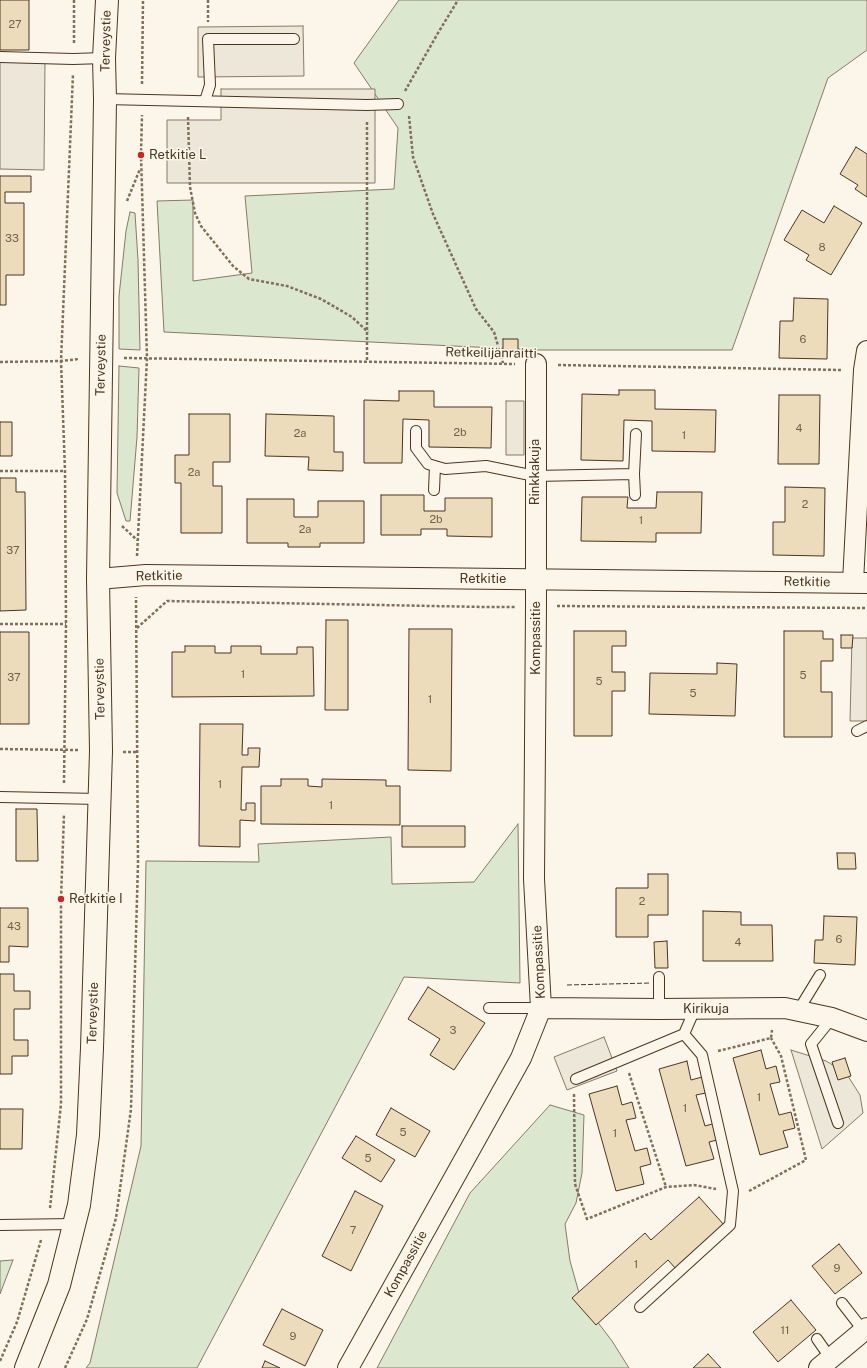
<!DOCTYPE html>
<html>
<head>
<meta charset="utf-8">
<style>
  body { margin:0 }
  canvas { display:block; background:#fbf6e9 }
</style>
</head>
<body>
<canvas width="867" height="1368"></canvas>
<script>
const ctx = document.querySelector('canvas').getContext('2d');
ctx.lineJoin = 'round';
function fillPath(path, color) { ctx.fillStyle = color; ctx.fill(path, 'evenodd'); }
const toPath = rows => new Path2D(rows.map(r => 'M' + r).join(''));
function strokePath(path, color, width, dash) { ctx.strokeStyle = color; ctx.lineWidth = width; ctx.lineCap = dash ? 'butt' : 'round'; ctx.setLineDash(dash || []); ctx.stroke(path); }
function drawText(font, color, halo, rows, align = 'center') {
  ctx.font = font + ' "Public Sans",sans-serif'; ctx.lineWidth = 3; ctx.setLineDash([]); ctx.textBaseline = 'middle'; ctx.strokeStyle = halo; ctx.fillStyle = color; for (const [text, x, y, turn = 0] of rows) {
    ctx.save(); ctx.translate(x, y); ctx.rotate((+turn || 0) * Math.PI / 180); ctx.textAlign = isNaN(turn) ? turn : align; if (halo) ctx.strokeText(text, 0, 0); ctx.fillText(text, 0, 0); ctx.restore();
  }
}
const green = toPath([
  [399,0,867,0,867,50,828,78,732,350,537,350,164,332,157,201,193,200,193,281,252,273,245,196,394,189,398,128,354,63,399,0],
  [130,212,135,213,138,260,140,350,119,349,119,296,126,231,130,212],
  [119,366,139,368,137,437,130,521,126,521,117,493,119,366],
  [518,824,520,983,404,977,197,1368,86,1368,90,1363,141,1146,146,861,259,862,258,844,391,837,392,884,474,882,518,824],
  [550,1105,584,1115,582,1173,576,1203,565,1224,570,1261,581,1300,612,1341,629,1368,377,1368,470,1193,550,1105],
  [13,1260,0,1294,0,1261,13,1260]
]);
const parking = toPath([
  [303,26,304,76,198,77,198,27,303,26],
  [0,62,45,62,44,170,0,169,0,62],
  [221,89,375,89,375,183,167,183,167,120,221,120,221,89],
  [506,401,524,401,524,455,506,455,506,401],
  [852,638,867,638,867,721,850,721,852,638],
  [604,1037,617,1071,567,1090,554,1057,604,1037],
  [791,1050,826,1061,846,1073,860,1095,863,1113,822,1149,791,1050]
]);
const building = toPath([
  [0,0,29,0,29,50,0,50,0,0],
  [856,147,867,154,867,197,855,189,858,185,840,174,856,147],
  [0,176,31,176,31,192,5,192,5,203,24,203,24,275,6,275,6,305,0,305,0,176],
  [834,206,862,223,831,275,806,260,809,255,784,240,802,210,824,223,834,206],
  [794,298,828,299,827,359,779,358,780,321,793,321,794,298],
  [503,339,518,339,518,351,503,351,503,339],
  [619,390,655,390,655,409,716,410,715,452,652,451,652,421,624,420,623,461,581,460,582,394,619,395,619,390],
  [399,391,434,391,434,407,492,407,491,448,429,447,429,420,403,419,402,463,364,463,364,400,399,401,399,391],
  [779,395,820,395,819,464,778,464,779,395],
  [189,414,230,414,230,462,213,462,213,486,222,486,222,533,181,533,181,483,175,483,175,455,189,455,189,414],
  [266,414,334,416,334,452,343,452,343,471,308,470,309,457,265,456,266,414],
  [0,422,12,422,12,456,0,456,0,422],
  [0,478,16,478,16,492,25,492,26,610,0,611,0,478],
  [785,487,825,488,824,556,773,555,773,522,785,522,785,487],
  [657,492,702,492,701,533,656,533,656,542,581,541,582,497,628,497,627,508,656,508,657,492],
  [381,495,424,495,424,511,445,511,445,498,492,498,492,537,447,536,447,529,421,529,421,535,381,535,381,495],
  [247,499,294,499,294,517,318,517,318,501,364,501,364,543,320,543,320,547,288,547,288,543,247,543,247,499],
  [326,620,348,620,348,710,325,710,326,620],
  [409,629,452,629,451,771,408,770,409,629],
  [574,631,626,631,626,646,612,646,612,672,625,672,625,691,612,691,612,736,574,736,574,631],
  [784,631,823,631,823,639,833,639,833,661,821,661,821,692,832,692,832,737,784,737,784,631],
  [0,632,29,632,29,724,0,724,0,632],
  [841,635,853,635,852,648,841,648,841,635],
  [185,646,215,646,215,653,231,653,231,646,261,646,261,654,297,654,297,647,313,647,314,696,172,697,172,652,185,652,185,646],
  [717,663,737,664,735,716,649,714,650,673,717,674,717,663],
  [200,724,243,724,242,755,248,755,248,748,260,748,259,767,242,767,241,810,246,810,246,803,255,803,255,821,240,820,240,847,199,846,200,724],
  [281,779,308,779,308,786,322,787,322,779,386,780,386,786,400,786,400,825,261,824,261,786,281,786,281,779],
  [16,809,37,809,38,861,16,861,16,809],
  [402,826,465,826,465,847,402,847,402,826],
  [837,853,855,853,856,869,838,869,837,853],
  [648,874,668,874,668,915,648,915,648,937,616,937,616,888,648,888,648,874],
  [0,908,28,908,28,947,9,946,9,962,0,962,0,908],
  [703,911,741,912,741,925,772,925,773,961,703,961,703,911],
  [824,916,857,917,855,965,814,963,815,940,823,940,824,916],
  [667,941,668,968,655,968,654,942,667,941],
  [0,974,14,974,14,991,30,991,30,1009,14,1009,14,1040,28,1040,28,1056,12,1056,12,1074,0,1074,0,974],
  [428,987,485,1023,454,1070,430,1055,440,1039,408,1019,428,987],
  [761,1050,766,1069,776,1066,780,1082,770,1084,779,1115,791,1112,795,1128,783,1131,788,1147,760,1155,733,1058,761,1050],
  [845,1058,851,1076,838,1080,832,1062,845,1058],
  [687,1061,691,1080,702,1077,706,1093,696,1095,705,1126,716,1123,721,1139,709,1142,714,1159,686,1166,659,1069,687,1061],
  [617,1086,622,1105,632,1102,636,1118,626,1120,635,1151,647,1148,651,1164,640,1167,644,1184,616,1191,589,1094,617,1086],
  [391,1108,430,1131,415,1157,376,1135,391,1108],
  [0,1109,23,1109,22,1149,0,1149,0,1109],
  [356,1136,395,1160,381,1182,342,1158,356,1136],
  [355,1191,383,1206,351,1271,322,1256,355,1191],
  [699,1197,725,1226,676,1269,668,1260,596,1325,572,1298,645,1233,651,1240,699,1197],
  [839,1244,862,1273,835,1294,812,1266,839,1244],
  [791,1300,816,1330,778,1362,753,1332,791,1300],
  [282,1309,323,1330,305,1366,263,1345,282,1309],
  [708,1354,721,1368,693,1368,708,1354],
  [265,1361,280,1368,262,1368,265,1361]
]);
const path = toPath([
  [208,0,208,22],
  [74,43,74,0],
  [142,84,143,0],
  [405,91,438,33,458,0],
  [409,116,413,157,433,214,476,309,494,332,503,363],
  [188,117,190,187,195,213,201,226,233,266,249,279,287,286,321,299,352,317,368,332],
  [367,122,367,361],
  [127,201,140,169],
  [124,358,515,364],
  [0,362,61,361,79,359],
  [558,365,843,370],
  [0,471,65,471],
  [122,526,137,540],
  [137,556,147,358,141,155,142,115],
  [557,606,867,608],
  [0,624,66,624],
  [137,628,167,601,486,607,516,607],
  [0,749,78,750],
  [123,752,137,752],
  [64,783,66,624,65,471,61,361,73,74],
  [718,1051,771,1038,772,1030],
  [629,1073,666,1187],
  [574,1094,575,1184,587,1219,666,1187,694,1185,716,1189],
  [749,1191,806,1160,781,1056,771,1038],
  [50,1208,61,1104,61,899,64,814],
  [0,1361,17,1322,41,1240],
  [65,1368,87,1319,116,1218,131,1109,138,863,136,597]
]);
const service = toPath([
  [0,57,73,59,104,58],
  [105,99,367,105,398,104],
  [205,101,210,85,208,39,294,39],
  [416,431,416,448,428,464,445,469,486,466,535,476,634,474,635,495],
  [634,474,636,434],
  [434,490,435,466],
  [857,731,867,726],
  [0,797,99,799],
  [659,977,659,1009],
  [489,1008,541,1008],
  [798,1011,820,975],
  [832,1018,811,1044,838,1123],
  [576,1079,684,1034,695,1009],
  [0,1225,74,1224],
  [842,1303,866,1334],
  [640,1307,730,1225,733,1191,702,1055,684,1034],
  [817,1339,831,1359]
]);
const minor = toPath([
  [98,579,146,575,867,583],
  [853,582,864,370,867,351],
  [541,1008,659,1009,785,1008,832,1018,867,1031],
  [348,1368,521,1058,541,1008,534,879,536,606,536,364],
  [819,1368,867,1328]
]);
const secondary = toPath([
  [26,1368,59,1285,79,1205,88,1135,92,1048,101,751,98,579,105,99,104,58,107,0]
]);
const fence = toPath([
  [567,985,651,983]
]);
const markers = [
  [141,155,4,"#c62828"],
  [61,899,4,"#c62828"]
];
const numberNames = [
  ["27",15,25],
  ["33",12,239],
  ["8",822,248],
  ["6",803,340],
  ["4",799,429],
  ["2b",460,433],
  ["2a",300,434],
  ["1",684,436],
  ["2a",194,473],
  ["2",805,505],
  ["2b",436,520],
  ["1",641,521],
  ["2a",305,530],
  ["37",13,551],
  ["1",243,675],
  ["5",803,676],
  ["37",14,678],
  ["5",599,682],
  ["5",693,694],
  ["1",430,700],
  ["1",220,785],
  ["1",331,806],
  ["2",642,902],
  ["43",14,927],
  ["6",839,940],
  ["4",738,943],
  ["3",453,1031],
  ["1",759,1098],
  ["1",685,1109],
  ["5",403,1133],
  ["1",615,1134],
  ["5",368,1159],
  ["7",353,1231],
  ["1",636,1265],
  ["9",837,1269],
  ["11",785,1331],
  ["9",293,1337]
];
const streetNames = [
  ["Terveystie",106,41,-89],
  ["Retkeilijänraitti",491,353,1],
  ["Terveystie",101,365,-89],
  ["Rinkkakuja",535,472,-90],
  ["Retkitie",159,576,-1],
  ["Retkitie",483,579],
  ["Retkitie",807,582,1],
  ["Kompassitie",536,638,-90],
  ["Terveystie",100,689,-91],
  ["Kompassitie",539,962,-93],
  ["Kirikuja",706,1009],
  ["Terveystie",93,1013,-88],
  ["Kompassitie",406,1264,-61]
];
const poiNames = [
  ["Retkitie L",149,155],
  ["Retkitie I",69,899]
];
fillPath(green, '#dce7d0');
strokePath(green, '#887966', 1);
fillPath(parking, '#ede7d9');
strokePath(parking, '#887966', 1);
fillPath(building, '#ecdcbc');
strokePath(building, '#4a3520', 1);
strokePath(service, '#4a3520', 12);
strokePath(minor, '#4a3520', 22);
strokePath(secondary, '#4a3520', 24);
strokePath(path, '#7f6f5c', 2.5, [3, 2]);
strokePath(service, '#fbf6e9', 10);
strokePath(minor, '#fbf6e9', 20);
strokePath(secondary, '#fbf6e9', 22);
strokePath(fence, '#4a3520', 1, [5, 2]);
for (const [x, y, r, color] of markers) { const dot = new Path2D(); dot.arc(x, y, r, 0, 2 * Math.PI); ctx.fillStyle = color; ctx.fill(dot); strokePath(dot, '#fbf6e9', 1.5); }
drawText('11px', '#725f47', null, numberNames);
drawText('13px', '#4a3520', '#fbf6e9', streetNames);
drawText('13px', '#4a3520', '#fbf6e9', poiNames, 'left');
</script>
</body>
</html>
